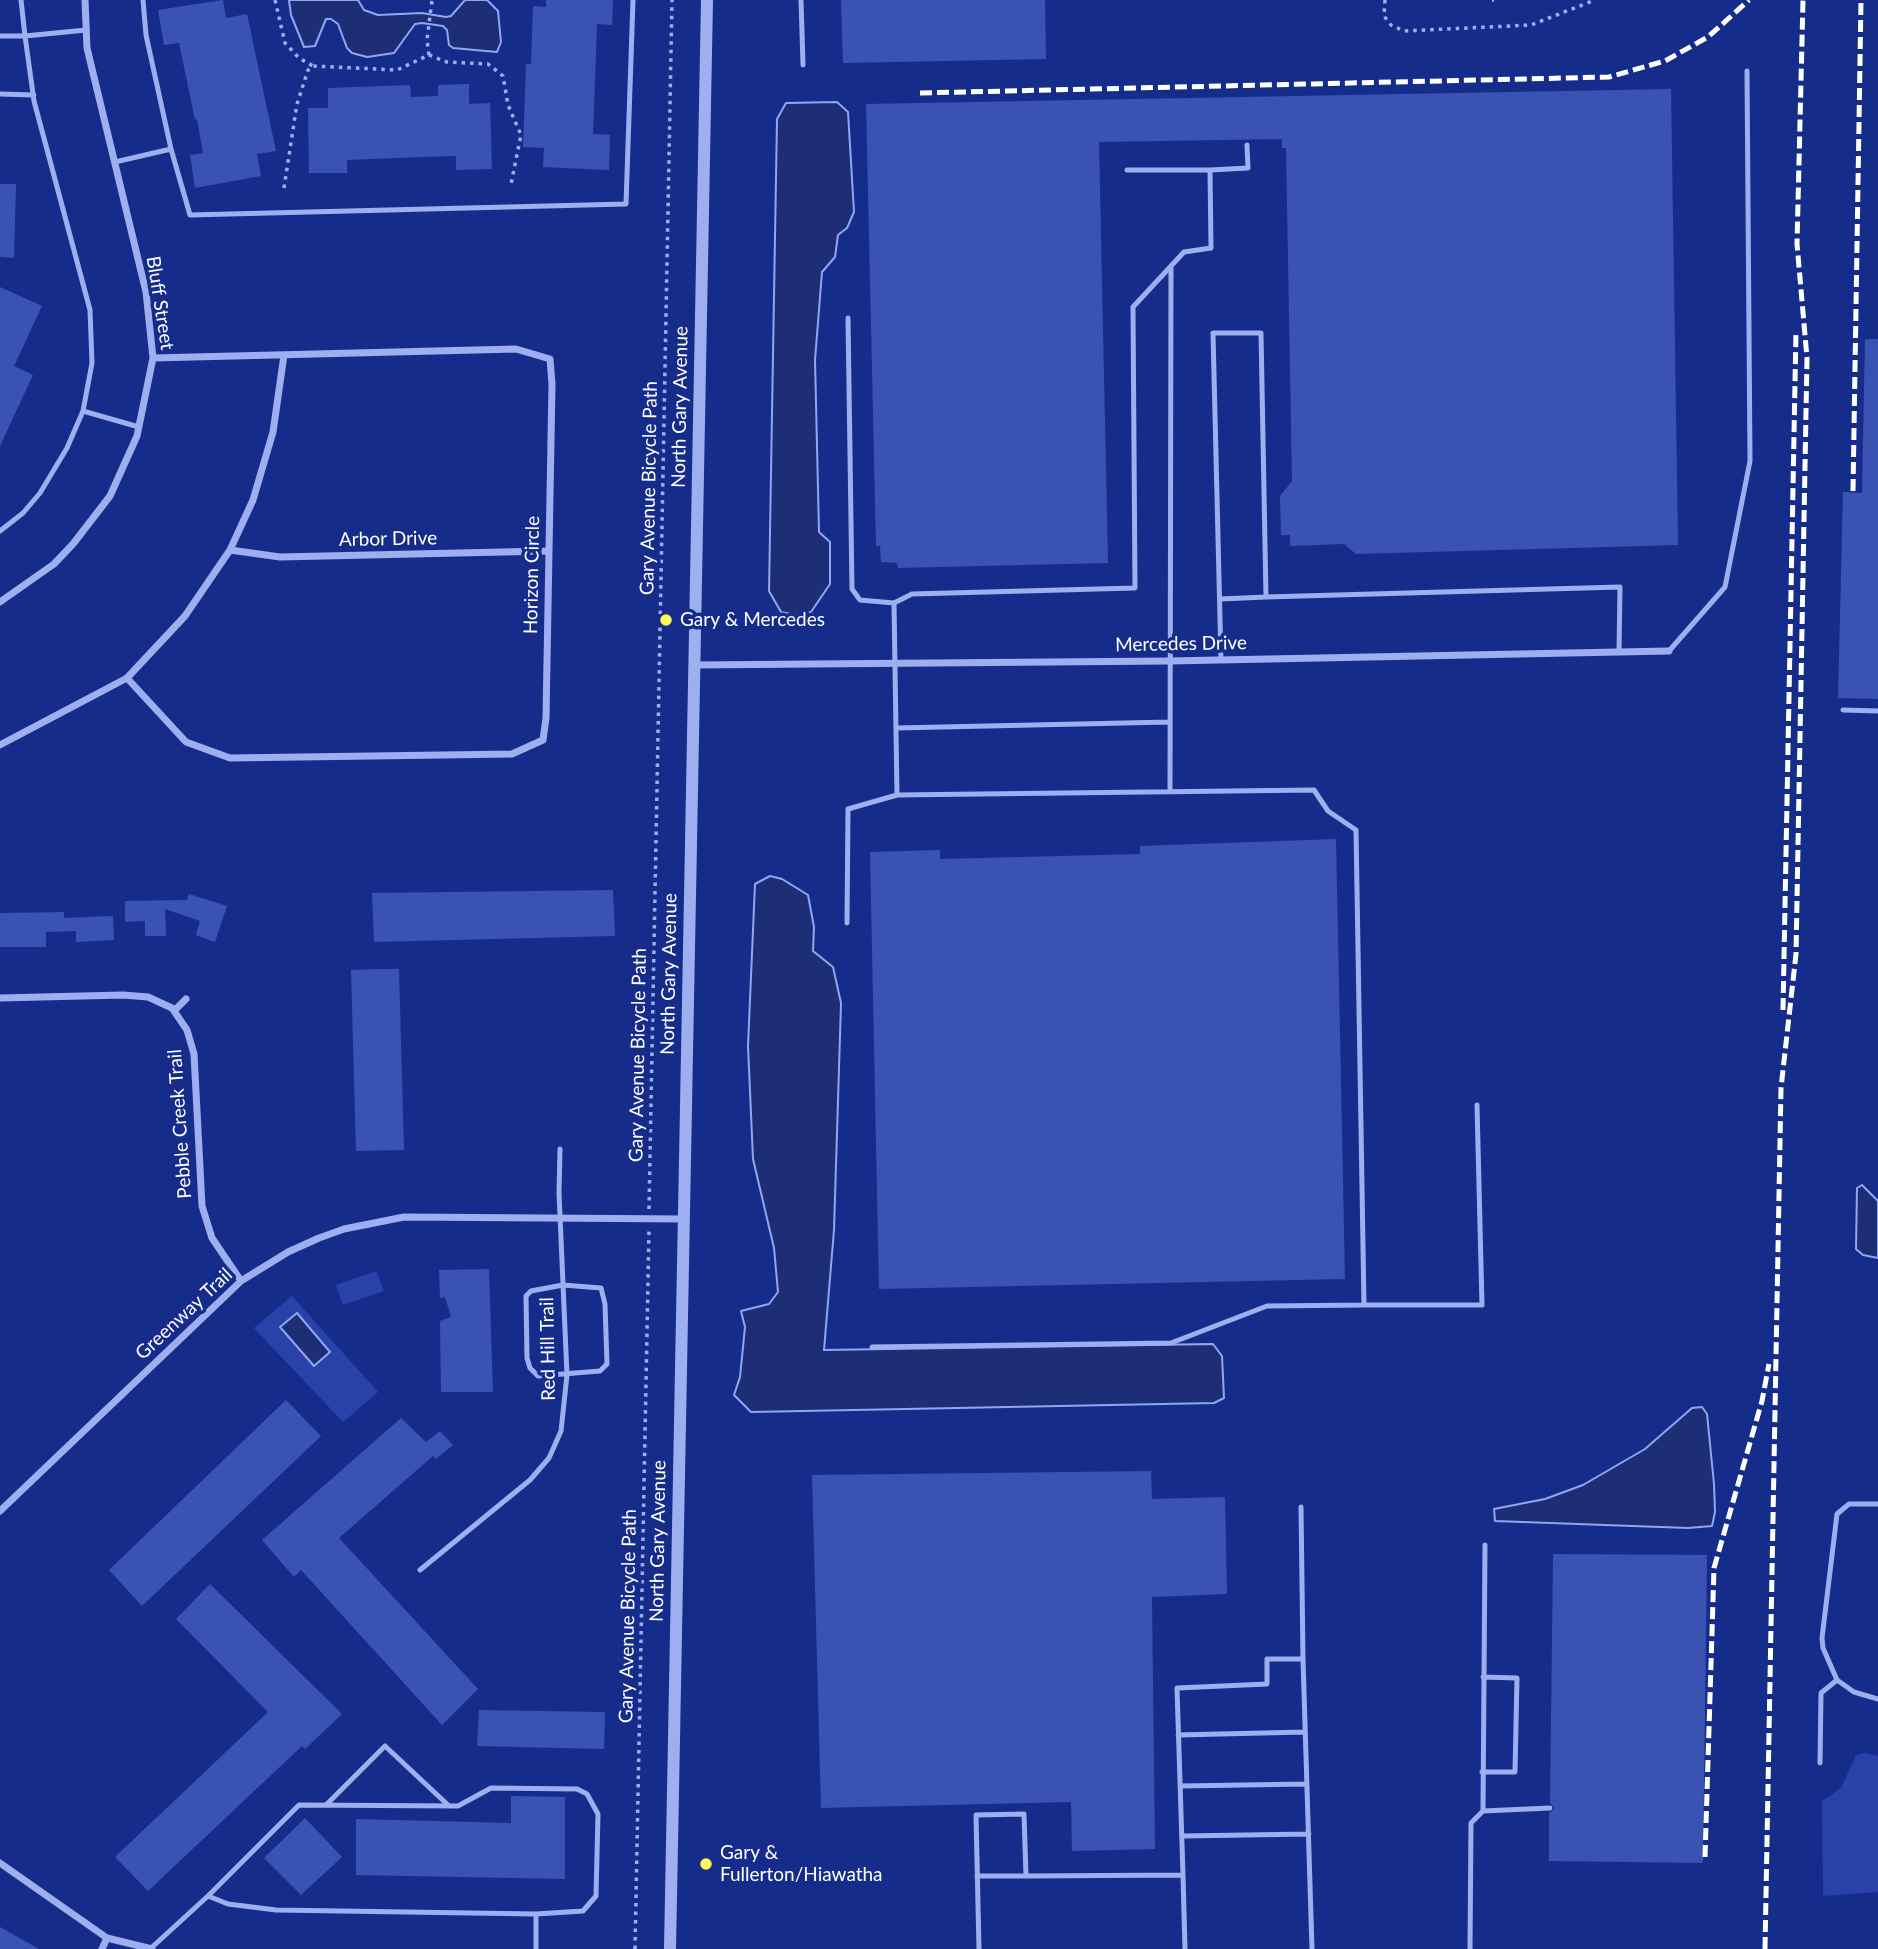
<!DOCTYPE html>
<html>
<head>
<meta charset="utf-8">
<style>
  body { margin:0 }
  canvas { display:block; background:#162c8b }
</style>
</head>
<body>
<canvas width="1878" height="1949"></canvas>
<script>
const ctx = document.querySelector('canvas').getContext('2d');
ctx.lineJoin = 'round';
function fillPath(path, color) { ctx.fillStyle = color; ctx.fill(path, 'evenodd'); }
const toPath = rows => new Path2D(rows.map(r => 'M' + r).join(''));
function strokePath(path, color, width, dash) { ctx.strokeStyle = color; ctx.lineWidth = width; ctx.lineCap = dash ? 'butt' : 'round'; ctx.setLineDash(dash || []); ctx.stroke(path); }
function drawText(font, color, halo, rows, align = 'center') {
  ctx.font = font + ' Lato,sans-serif'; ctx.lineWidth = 7; ctx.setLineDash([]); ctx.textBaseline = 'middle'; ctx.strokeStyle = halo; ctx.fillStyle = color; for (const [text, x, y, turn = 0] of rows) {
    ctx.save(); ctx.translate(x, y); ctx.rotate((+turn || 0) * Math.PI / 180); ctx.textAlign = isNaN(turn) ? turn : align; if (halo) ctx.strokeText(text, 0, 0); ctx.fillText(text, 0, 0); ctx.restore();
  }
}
const green = toPath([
  [376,1271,384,1291,343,1305,336,1285],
  [292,1296,378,1392,343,1422,254,1328],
  [1866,1753,1878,1756,1878,1892,1823,1896,1822,1801,1841,1788,1856,1755]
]);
const water = toPath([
  [289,0,358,0,364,10,378,15,422,13,446,17,451,16,465,0,487,0,498,11,501,42,497,52,453,48,449,45,447,30,443,26,422,23,415,24,394,53,367,57,352,53,347,48,338,24,331,19,326,19,315,46,304,47,291,15,289,0],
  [837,102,848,112,854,212,847,228,838,235,835,257,822,272,815,360,819,532,830,542,830,584,811,612,796,615,781,612,769,591,777,119,786,103,837,102],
  [770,876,782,879,808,895,814,927,813,951,833,967,841,1003,834,1230,824,1350,1213,1344,1222,1356,1224,1398,1214,1403,751,1412,734,1395,740,1377,745,1327,741,1311,769,1304,778,1292,774,1248,753,1159,748,1046,755,884,770,876],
  [1862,1185,1878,1201,1878,1258,1863,1255,1856,1249,1857,1188,1862,1185],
  [297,1313,330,1352,314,1366,280,1327,297,1313],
  [1702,1407,1707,1414,1714,1484,1715,1512,1712,1526,1688,1528,1495,1521,1494,1509,1545,1499,1583,1485,1645,1449,1692,1408,1702,1407]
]);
const building = toPath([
  [223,0,226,18,247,14,276,151,257,154,261,176,195,188,190,155,203,153,197,119,195,120,179,43,164,45,158,10],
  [546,0,613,0,612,25,597,24,593,134,610,135,609,170,543,167,544,148,523,147,526,64,531,64,533,6,546,7],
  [841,0,1045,0,1046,59,843,63],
  [469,84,469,104,490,103,492,169,456,170,456,156,422,157,347,160,347,173,309,173,308,108,328,108,328,88,410,85,411,97,438,96,438,85],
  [1671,89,1678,545,1356,554,1344,544,1290,546,1290,535,1281,535,1280,496,1292,481,1286,148,1282,148,1282,139,1099,142,1108,563,898,568,897,563,881,562,880,546,876,546,866,104],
  [0,184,16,184,14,258,0,257],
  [0,287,42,306,14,366,33,375,0,446],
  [1865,339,1878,339,1878,699,1838,698,1843,492,1862,493],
  [1336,839,1345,1279,879,1289,870,852,940,850,940,859,1140,854,1140,846],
  [613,890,615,936,374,942,372,893],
  [189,894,227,906,215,942,196,935,200,921,165,909,166,936,145,936,145,921,125,922,125,901,187,900],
  [64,912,64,918,113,916,114,940,76,942,76,931,46,932,46,947,0,947,0,913],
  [376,969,399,969,404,1150,356,1151,351,970],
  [489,1269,493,1392,441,1392,440,1321,451,1317,445,1297,440,1298,439,1270],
  [286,1400,321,1436,142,1606,109,1570],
  [401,1418,426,1442,440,1431,453,1445,436,1459,433,1456,339,1538,478,1689,442,1725,301,1570,294,1577,262,1540],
  [1151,1471,1152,1499,1225,1497,1227,1594,1152,1597,1155,1849,1072,1851,1071,1802,821,1808,812,1475],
  [1553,1554,1707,1555,1703,1863,1549,1861,1549,1813,1555,1808,1550,1803],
  [210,1584,342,1714,305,1749,302,1746,148,1891,115,1857,268,1712,176,1619],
  [479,1710,605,1712,604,1749,477,1746],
  [511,1796,565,1797,565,1879,356,1875,356,1819,511,1823],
  [305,1818,342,1857,301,1895,264,1858],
  [0,1927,39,1949,0,1949]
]);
const path = toPath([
  [275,0,285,43,299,58,313,66],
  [1385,0,1384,16,1391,25,1404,31,1531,25,1595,0],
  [1492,0,1494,0],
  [429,55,427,40,432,0],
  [284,188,297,104,308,70,313,66,397,70,429,55,447,62,488,64,503,76,508,105,521,135,511,184],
  [649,1209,672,0],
  [635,1949,649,1230]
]);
const service = toPath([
  [801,0,803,65],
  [0,36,25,36,21,0],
  [0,94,34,95],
  [1247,145,1248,168,1210,170,1211,248,1184,252,1133,307,1135,588,912,594,894,603,897,795,1314,790,1328,811,1356,830,1364,1305,1482,1305,1477,1105],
  [171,149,190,215,626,204,633,0],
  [115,162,171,149,146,35,143,0],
  [1127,170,1210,170],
  [848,318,852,589,860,600,894,603],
  [83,411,92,363,90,310,34,101,25,36,86,30],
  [0,531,23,513,40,493,67,448,83,411,139,427],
  [1220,599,1266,597],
  [1669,651,1725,587,1750,461,1747,71],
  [1221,660,1213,333,1261,333,1266,597,1620,587,1619,652],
  [1843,710,1878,711],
  [896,728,1170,722],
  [1170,792,1171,266],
  [847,923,848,809,897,795],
  [563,1285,601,1288,605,1304,607,1364,600,1371,538,1376,530,1368,527,1358,526,1296,531,1291,563,1285],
  [872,1347,1171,1343,1267,1306,1364,1305],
  [1878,1504,1849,1504,1837,1514,1822,1638,1823,1648,1837,1680,1854,1692,1878,1699],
  [1301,1507,1303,1659],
  [420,1570,530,1480,549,1458,561,1431,567,1375,559,1193,560,1149],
  [1178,1735,1305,1732],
  [1820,1763,1821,1693,1837,1680],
  [1482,1772,1515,1772,1517,1678,1483,1677],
  [1180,1786,1307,1784],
  [327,1804,385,1746,448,1805],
  [1483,1811,1485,1545],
  [1182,1836,1309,1834],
  [1183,1875,1177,1688,1267,1684,1267,1659,1303,1659,1312,1949],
  [977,1876,1026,1876,1024,1814,976,1815,979,1949],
  [1026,1876,1183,1875,1185,1949],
  [208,1896,299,1805,458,1806,491,1788,577,1789,587,1794,598,1814,596,1896,583,1911,536,1914],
  [150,1949,208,1896,228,1904,276,1910,536,1914,536,1949],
  [1470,1949,1471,1823,1483,1811,1550,1808]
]);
const minor = toPath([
  [230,550,280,557,547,551],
  [0,602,54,564,73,544,110,496,137,436,153,358,146,292,87,48,85,0],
  [694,665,1169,661,1669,651],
  [127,678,186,742,230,758,512,754,543,740,546,718,552,384,550,359,516,349,153,358],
  [0,745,127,678,185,616,230,550,253,500,273,432,284,355],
  [0,998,123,995,148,997,172,1008,187,1030,194,1054,202,1206,212,1238,241,1281],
  [174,1011,186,999],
  [0,1511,241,1281,288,1252,319,1238,344,1229,404,1217,684,1219],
  [0,1863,107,1938,152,1949],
  [102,1949,107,1938]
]);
const tertiary = toPath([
  [670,1949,707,0]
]);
const rail = toPath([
  [920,93,1609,77,1665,61,1708,37,1749,0],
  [1853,491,1861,0],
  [1783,1010,1796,331],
  [1705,1857,1714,1568,1762,1401,1769,1364],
  [1765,1949,1781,1088,1796,954,1807,358,1797,244,1803,0]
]);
const markers = [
  [666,620,7,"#fff85c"],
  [706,1864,7,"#fff85c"]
];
const streetNames = [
  ["Bluff Street",160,303,81],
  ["North Gary Avenue",680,407,-89],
  ["Gary Avenue Bicycle Path",649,488,-89],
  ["Arbor Drive",388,539,-1],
  ["Horizon Circle",532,575,-89],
  ["Mercedes Drive",1181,644,-1],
  ["North Gary Avenue",669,974,-89],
  ["Gary Avenue Bicycle Path",638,1055,-89],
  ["Pebble Creek Trail",180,1124,-94],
  ["Greenway Trail",184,1314,-43],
  ["Red Hill Trail",548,1349,-91],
  ["North Gary Avenue",658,1541,-89],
  ["Gary Avenue Bicycle Path",628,1616,-89]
];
const poiNames = [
  ["Gary & Mercedes",680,620],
  ["Gary &",720,1853],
  ["Fullerton/Hiawatha",720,1875]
];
fillPath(green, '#2842aa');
fillPath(water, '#1e2e76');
strokePath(water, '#90a6f2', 2);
fillPath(building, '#3a52b2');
strokePath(path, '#9eafef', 3.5, [3.5, 5]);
strokePath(service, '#9eafef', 5);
strokePath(minor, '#9eafef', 7);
strokePath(tertiary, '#9eafef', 12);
strokePath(rail, '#fff', 5, [12, 5]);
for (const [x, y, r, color] of markers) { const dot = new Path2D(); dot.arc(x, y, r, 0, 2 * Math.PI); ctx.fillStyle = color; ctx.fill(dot); strokePath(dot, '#162c8b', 2.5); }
drawText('19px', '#fff', '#162c8b', streetNames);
drawText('19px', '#fff', '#162c8b', poiNames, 'left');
</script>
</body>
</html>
